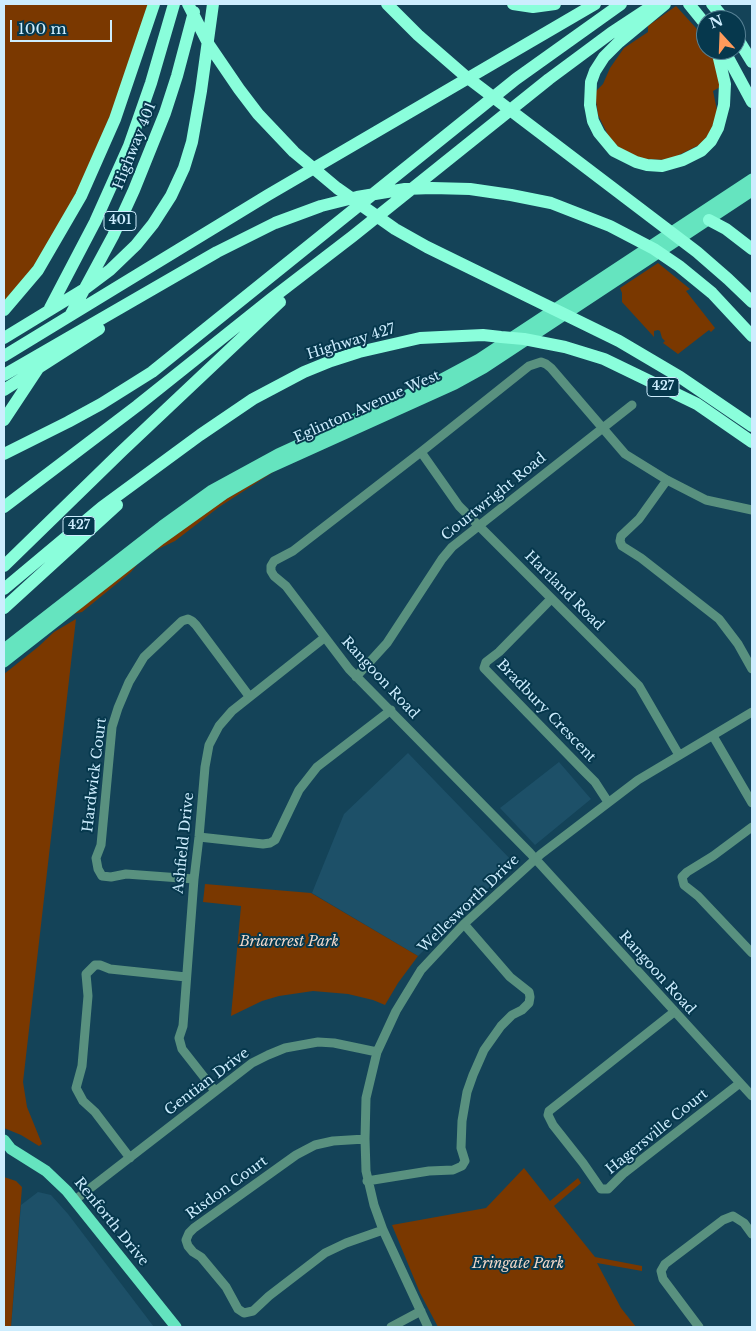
<!DOCTYPE html>
<html>
<head>
<meta charset="utf-8">
<style>
  body { margin:0 }
  #map { position:relative; width:756px; height:1331px; overflow:hidden; background:#144358; font-family:"Libre Baskerville",serif }
  canvas { display:block }
  .frame { position:absolute; inset:0; border:5px solid #cdedfe; pointer-events:none }
  .north { position:absolute; left:696px; top:10px; width:50px; height:50px; box-sizing:border-box; background:#06384d; border:1px solid #568094; border-radius:50%; rotate:340deg; font-size:14px; font-weight:700; line-height:20px; text-align:center; color:#cdedfe }
  .north::after { content:''; display:block; margin:auto; width:18px; height:22px; background:#ff9a5b; clip-path:polygon(50% 0,100% 100%,50% 72%,0 100%) }
  .scale { position:absolute; left:10px; top:20px; width:102px; height:22px; box-sizing:border-box; border:2px solid #cdedfe; border-top:0; padding-left:6px; font-size:15px; line-height:18px; white-space:nowrap; color:#cdedfe; -webkit-text-stroke:4px #06384d; paint-order:stroke }
</style>
</head>
<body>
<div id="map">
<canvas width="756" height="1331"></canvas>
<div class="frame"></div>
<div class="north">N</div>
<div class="scale">100 m</div>
</div>
<script>
const ctx = document.querySelector('canvas').getContext('2d');
ctx.lineJoin = 'round';
function fillPath(path, color) { ctx.fillStyle = color; ctx.fill(path, 'evenodd'); }
const toPath = rows => new Path2D(rows.map(r => 'M' + r).join(''));
function strokePath(path, color, width, dash) { ctx.strokeStyle = color; ctx.lineWidth = width; ctx.lineCap = dash ? 'butt' : 'round'; ctx.setLineDash(dash || []); ctx.stroke(path); }
function drawText(font, color, halo, rows, align = 'center') {
  ctx.font = font + ' "Libre Baskerville",serif'; ctx.lineWidth = 4; ctx.setLineDash([]); ctx.textBaseline = 'middle'; ctx.strokeStyle = halo; ctx.fillStyle = color; for (const [text, x, y, turn = 0] of rows) {
    ctx.save(); ctx.translate(x, y); ctx.rotate((+turn || 0) * Math.PI / 180); ctx.textAlign = isNaN(turn) ? turn : align; if (halo) ctx.strokeText(text, 0, 0); ctx.fillText(text, 0, 0); ctx.restore();
  }
}
const built = toPath([
  [408,753,514,863,418,956,312,893,344,814],
  [559,762,591,799,535,845,500,808],
  [38,1192,51,1195,68,1214,154,1327,11,1327,21,1205]
]);
const green = toPath([
  [4,4,148,4,119,95,72,205,52,241,30,271,4,302],
  [676,6,696,28,706,43,706,50,710,50,716,64,720,87,713,91,718,115,709,134,701,144,669,160,641,159,618,147,609,137,598,115,596,101,596,91,603,84,610,68,624,48,648,32,648,26],
  [658,263,690,289,686,291,715,328,711,332,709,330,678,354,663,343,665,341,662,338,660,331,658,330,654,331,654,337,622,302,622,293,620,288],
  [281,467,219,507,175,541,154,551,140,561,131,572,82,612,73,614,197,516],
  [76,619,23,1082,27,1107,42,1144,39,1146,21,1135,4,1128,4,674,38,647,54,632],
  [205,884,311,893,418,956,398,983,385,1005,373,1000,348,994,313,991,279,996,262,1001,231,1016,241,906,203,902],
  [524,1168,550,1201,578,1178,581,1183,554,1206,595,1257,642,1266,642,1271,597,1263,621,1308,636,1327,438,1327,420,1293,392,1225,486,1208],
  [4,1177,16,1181,22,1187,11,1327,4,1327]
]);
const minor = toPath([
  [421,452,459,506,639,686,679,755],
  [667,480,639,519,621,536,620,541,622,546,641,558,719,619,738,644,752,669],
  [752,510,706,500,667,480,625,454,551,368,546,364,541,362,529,366,421,452,293,551,274,561,271,566,271,571,274,576,286,586,349,669,530,853,752,1096],
  [551,599,499,652,486,662,484,668,584,771,595,782,608,802],
  [356,677,387,643,442,559,452,547,632,405],
  [713,736,752,803],
  [752,827,713,856,687,872,682,877,684,885,698,896,752,953],
  [199,837,263,844,270,843,275,840,299,790,317,767,391,710],
  [194,879,126,874,111,877,102,876,98,869,96,858,101,845,112,727,118,708,129,682,144,657,182,621,188,619,192,621,196,625,249,696],
  [674,1012,549,1111,548,1115,553,1125,583,1163,601,1189,608,1189,623,1174,740,1083],
  [215,1091,182,1049,179,1038,183,1026,194,879,199,837,205,767,209,745,219,726,232,711,324,638],
  [365,1139,333,1141,315,1145,296,1155,194,1228,189,1233,186,1240,188,1246,193,1252,201,1257,226,1287,238,1309,244,1313,253,1311,269,1296,325,1253,346,1243,383,1230],
  [130,1158,95,1112,83,1101,76,1088,82,1066,88,996,86,974,95,965,100,965,110,969,186,977],
  [367,1181,429,1171,453,1170,462,1166,465,1161,461,1148,462,1121,467,1092,473,1075,484,1050,501,1026,512,1015,522,1010,529,1003,530,997,529,992,510,977,464,924],
  [75,1200,252,1063,268,1055,285,1048,318,1042,334,1043,377,1052],
  [391,1327,421,1311],
  [428,1327,383,1230,374,1205,366,1171,365,1139,366,1098,377,1052,396,1011,421,970,464,924,541,854,638,780,752,712],
  [699,1327,663,1279,661,1271,665,1264,723,1220,733,1216,744,1223,752,1234]
]);
const major = toPath([
  [4,649,162,526,212,490,278,454,438,381,479,359,752,179],
  [4,662,161,539,224,494,269,468,455,384,484,368,752,191],
  [4,1140,11,1149,46,1171,67,1191,176,1327]
]);
const highway = toPath([
  [188,4,209,45,239,89,258,114,294,152,337,188,395,229,427,247,619,341,680,377,752,426],
  [387,4,418,35,464,75,697,252,728,279,752,302],
  [513,4,533,7,555,4],
  [665,4,619,42,604,57,595,71,591,82,590,105,593,121,599,133,614,151,636,162,647,165,662,166,683,160,701,151,711,141,718,128,724,105,725,84,717,50],
  [689,4,706,25],
  [712,4,725,20],
  [736,36,752,62],
  [724,50,752,102],
  [709,220,726,229,752,249],
  [50,308,95,222,129,146,151,83,174,4],
  [4,310,38,270,81,196,115,119,154,4],
  [71,314,113,236,134,190,165,113,177,76,194,12],
  [4,338,86,288,110,270,136,245,153,224,171,196,184,168,192,142,201,91,213,4],
  [4,356,268,195,595,4],
  [4,375,217,252,275,223,321,206,357,197,405,189,432,188,470,189,511,195,551,203,610,226,654,249,679,266,712,293,752,336],
  [4,390,99,329],
  [4,420,51,349],
  [4,454,68,422,101,404,152,372,516,79,621,4],
  [4,507,137,406,271,299,353,236,549,79,611,33,655,4],
  [4,566,122,451,280,302],
  [4,589,102,507,200,435,253,399,304,372,331,361,359,352,420,338,483,335,501,337,524,339,565,347,604,359,697,404,752,442],
  [4,608,117,505]
]);
const shields = [
  [120,221,32],
  [663,387,32],
  [79,526,32]
];
const shieldNames = [
  ["401",120,221],
  ["427",663,387],
  ["427",79,526]
];
const streetNames = [
  ["Highway 401",135,146,-68],
  ["Highway 427",351,342,-17],
  ["Eglinton Avenue West",367,407,-24],
  ["Courtwright Road",494,497,-39],
  ["Hartland Road",564,591,45],
  ["Rangoon Road",380,678,47],
  ["Bradbury Crescent",546,711,46],
  ["Hardwick Court",95,775,-83],
  ["Ashfield Drive",184,843,-84],
  ["Wellesworth Drive",469,904,-44],
  ["Rangoon Road",657,973,48],
  ["Gentian Drive",207,1082,-37],
  ["Hagersville Court",657,1132,-39],
  ["Risdon Court",227,1188,-36],
  ["Renforth Drive",111,1222,51]
];
const parkNames = [
  ["Briarcrest Park",289,942],
  ["Eringate Park",518,1264]
];
fillPath(built, '#1d5068');
fillPath(green, '#7a3800');
strokePath(minor, '#59917f', 9);
strokePath(major, '#65e4bf', 11);
strokePath(highway, '#8afedb', 12);
for (const [x, y, w] of shields) { const box = new Path2D(); box.roundRect(x - w / 2, y - 9.5, w, 19, 4); ctx.fillStyle = '#06384d'; ctx.fill(box); strokePath(box, '#cdedfe', 1); }
drawText('bold 12px', '#cdedfe', null, shieldNames);
drawText('14px', '#cdedfe', '#06384d', streetNames);
drawText('italic 14px', '#f1d7c8', '#06384d', parkNames);
</script>
</body>
</html>
